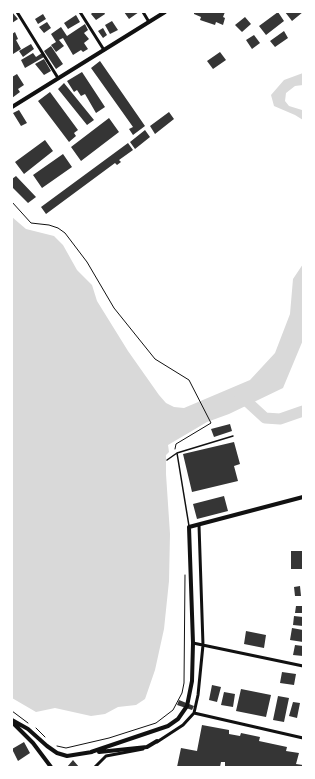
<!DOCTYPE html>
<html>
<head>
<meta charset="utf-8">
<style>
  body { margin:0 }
  #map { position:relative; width:315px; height:779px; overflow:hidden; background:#fff; font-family:"Varela Round",sans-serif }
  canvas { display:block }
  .frame { position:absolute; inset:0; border:13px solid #fff; pointer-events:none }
</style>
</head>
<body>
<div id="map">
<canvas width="315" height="779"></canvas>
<div class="frame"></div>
</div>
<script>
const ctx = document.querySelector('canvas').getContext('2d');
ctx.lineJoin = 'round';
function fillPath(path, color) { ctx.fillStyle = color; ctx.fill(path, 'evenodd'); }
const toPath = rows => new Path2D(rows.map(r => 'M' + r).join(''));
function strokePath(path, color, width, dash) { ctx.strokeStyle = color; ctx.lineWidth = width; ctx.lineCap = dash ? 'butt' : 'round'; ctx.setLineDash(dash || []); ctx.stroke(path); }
const water = toPath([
  [303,73,303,85,295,86,286,93,285,101,289,106,302,110,303,109,303,120,295,115,274,106,271,95,284,80],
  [12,217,26,229,54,236,63,245,77,270,92,285,97,301,128,351,159,395,166,403,174,407,184,408,250,380,275,353,290,314,293,279,303,264,303,340,283,388,229,414,207,422,168,445,169,452,166,455,166,474,170,534,169,581,164,629,155,670,145,699,136,705,118,707,105,714,91,716,55,708,36,712,12,698]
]);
const river = toPath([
  [240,395,265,418,280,419,303,411]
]);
const building = toPath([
  [12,12,18,19,12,23],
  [93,12,104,12,105,14,96,20,91,14],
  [124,12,139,12,129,19],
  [194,12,225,12,223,17,225,18,223,25,216,22,215,25,200,20,201,17,194,14],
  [278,12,284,21,266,35,259,26],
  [285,12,303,12,292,21],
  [43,14,46,19,38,24,35,19],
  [76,15,80,22,68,29,64,23],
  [245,17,251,24,242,32,235,25],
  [112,21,118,30,110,34,105,25],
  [47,22,51,28,44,33,39,27],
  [85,24,88,30,84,33,89,39,84,43,88,49,83,52,81,50,73,55,63,38,59,40,64,46,56,52,51,45,56,42,51,34,61,27,67,36],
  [103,28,107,35,103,38,98,31],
  [284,31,288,38,275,47,270,41],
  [15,32,18,39,16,40,21,49,13,54,12,34],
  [254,35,260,43,252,49,246,40],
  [31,44,34,49,23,57,19,51],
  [51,46,63,64,56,69,44,51],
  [220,52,226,60,213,69,207,61],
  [33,53,36,57,42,53,44,57,25,68,21,60],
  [44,59,51,71,44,75,35,64],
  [100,61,145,126,133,135,129,129,133,127,91,68],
  [82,72,105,107,96,113,85,94,81,96,77,90,74,92,67,81],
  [17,74,24,85,18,89,20,92,12,98,12,77],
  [64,83,94,120,87,125,58,89],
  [50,92,78,130,74,133,76,136,69,142,38,101],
  [19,110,27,123,21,126,13,113],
  [169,112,174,119,155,134,150,126],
  [109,118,119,132,81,161,71,147],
  [145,130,150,137,135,149,130,142],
  [45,140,53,151,24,174,15,162],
  [128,143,133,150,119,160,121,162,117,165,115,163,46,214,41,207],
  [63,154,72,167,42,188,33,175],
  [16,176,36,197,28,203,12,187,12,179],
  [230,424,232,431,214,437,211,429],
  [234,442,240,464,234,466,238,481,192,492,183,454],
  [224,496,228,511,197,519,193,504],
  [291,551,303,551,303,569,291,569],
  [300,586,301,596,295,596,294,587],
  [296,606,303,606,303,613,295,613],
  [294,616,303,617,303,626,293,625],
  [292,628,303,630,303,642,290,640],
  [246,631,266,635,264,648,244,644],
  [295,645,303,646,303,656,293,655],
  [282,672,296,674,294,685,280,683],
  [212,685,221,687,217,702,209,700],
  [241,689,271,695,266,717,236,711],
  [224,692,235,694,233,707,221,705],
  [278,696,289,698,284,722,273,720],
  [179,700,194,706,192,710,177,705],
  [293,702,300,703,297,718,289,716],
  [202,725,229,730,229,734,240,736,241,733,260,737,259,741,287,747,286,751,299,753,296,764,303,765,303,767,225,767,225,762,221,762,220,767,177,767,181,748,197,751],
  [24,742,30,753,18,761,12,749],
  [73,760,79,767,67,767]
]);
const path = toPath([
  [12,202,31,223,49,225,58,228,65,233,87,262,114,308,155,359,189,380,211,423,176,444,175,449],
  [12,711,28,723],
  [36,728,45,737],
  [57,746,66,748,109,738,156,723,173,710,182,693,184,683,185,575]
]);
const service = toPath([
  [177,453,189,526],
  [167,460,177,453,233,436]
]);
const minor = toPath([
  [17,12,58,78],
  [80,12,104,50],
  [143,12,149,22],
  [193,643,303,666],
  [194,713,303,738],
  [157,742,183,725,194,713,198,695,203,645,199,525],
  [95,767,106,756,143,749]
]);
const secondary = toPath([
  [12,107,165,12],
  [12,720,28,729,47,746,57,753,67,756,92,752],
  [12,722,33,743,51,767],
  [91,752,168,726,178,719,187,706,192,681,193,643,189,527,303,497],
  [99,752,147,747,157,741]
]);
fillPath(water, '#d9d9d9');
strokePath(river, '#d9d9d9', 11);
fillPath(building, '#353535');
strokePath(path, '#111', 1);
strokePath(service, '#111', 1.5);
strokePath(minor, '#111', 3);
strokePath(secondary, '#111', 4);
</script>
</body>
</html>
